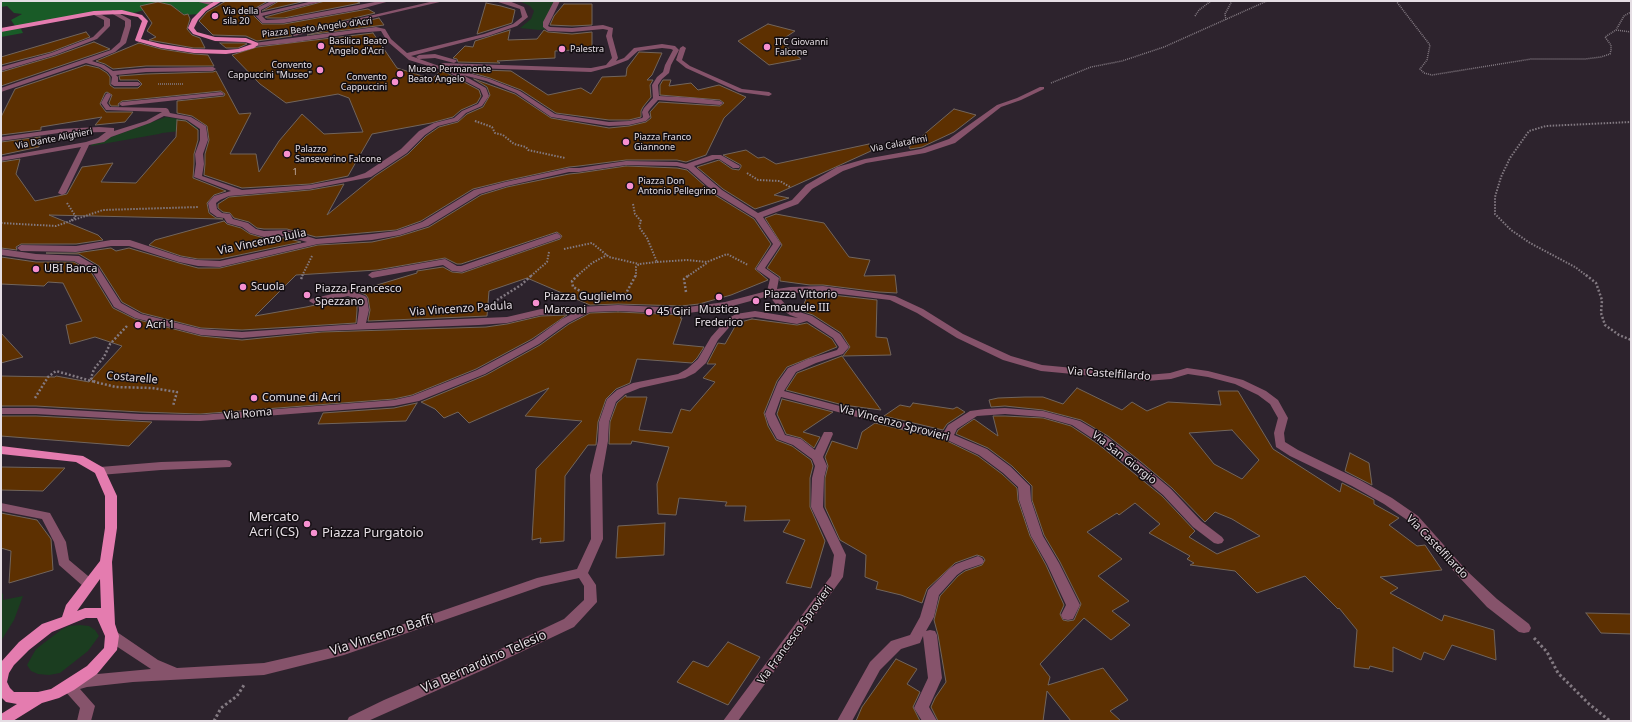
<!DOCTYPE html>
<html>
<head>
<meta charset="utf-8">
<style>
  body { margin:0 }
  #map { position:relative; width:1632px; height:722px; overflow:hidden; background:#2d232d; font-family:"Noto Sans",sans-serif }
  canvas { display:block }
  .frame { position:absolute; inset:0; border:2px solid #e5dee4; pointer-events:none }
</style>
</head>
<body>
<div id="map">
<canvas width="1632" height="722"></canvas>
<div class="frame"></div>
</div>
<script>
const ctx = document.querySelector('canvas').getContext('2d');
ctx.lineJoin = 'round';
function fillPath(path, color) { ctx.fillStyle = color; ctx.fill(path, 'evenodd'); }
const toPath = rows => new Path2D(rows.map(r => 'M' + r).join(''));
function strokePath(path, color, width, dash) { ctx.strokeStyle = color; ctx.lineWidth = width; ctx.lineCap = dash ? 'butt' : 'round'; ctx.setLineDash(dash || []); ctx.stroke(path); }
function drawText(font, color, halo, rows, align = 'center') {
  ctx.font = font + ' "Noto Sans",sans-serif'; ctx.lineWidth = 3; ctx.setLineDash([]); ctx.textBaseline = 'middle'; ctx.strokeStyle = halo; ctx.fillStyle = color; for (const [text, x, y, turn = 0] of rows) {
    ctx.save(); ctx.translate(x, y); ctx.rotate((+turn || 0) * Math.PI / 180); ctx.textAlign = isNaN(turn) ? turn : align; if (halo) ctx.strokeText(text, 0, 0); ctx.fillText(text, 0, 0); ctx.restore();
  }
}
const green = toPath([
  [519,1,557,1,546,22,548,29,539,30,520,28,531,19,534,11,530,6],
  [166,117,185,120,199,129,162,133,159,134,91,146,92,144],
  [1,593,3,594,3,600,23,596,14,620,1,641],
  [80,625,89,626,95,630,99,636,88,651,60,673,49,675,38,674,31,671,27,665,36,649,61,630,69,626]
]);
const forest = toPath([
  [1,1,198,1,214,4,200,14,185,15,171,5,158,2,141,6,144,10,130,14,93,13,15,28,21,29,23,33,1,37,1,30,15,26,11,20,22,14,14,13,7,6,1,7]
]);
const building = toPath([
  [226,1,268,1,254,9,254,16,262,24,284,24,368,9,375,13,291,33,290,34,292,36,257,41,246,36,213,35,199,21,207,12,226,1],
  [279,1,306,1,262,11,279,1],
  [325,1,356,1,360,3,284,18,267,18,265,17,325,1],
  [158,2,171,5,184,15,188,14,190,19,187,29,192,35,200,38,205,48,194,48,149,40,156,37,147,31,152,23,140,6,158,2],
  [486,3,501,6,515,10,512,23,477,34,486,3],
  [564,4,592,4,592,25,572,26,550,25,554,16,564,4],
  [379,18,384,25,307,35,379,18],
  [768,24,795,31,780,41,801,59,769,65,738,41,768,24],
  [510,30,508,40,537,39,544,30,548,32,572,34,592,32,592,49,555,51,555,58,497,61,500,63,458,62,457,59,453,58,465,46,473,47,475,41,510,30],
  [86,32,90,37,51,52,1,65,1,57,86,32],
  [373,33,397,68,432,79,440,71,447,73,479,90,481,96,477,103,461,110,453,117,431,123,372,134,348,176,310,184,242,188,204,175,205,164,205,154,209,140,207,126,192,116,177,113,177,101,224,96,225,94,221,91,122,101,118,104,119,106,111,106,109,103,112,95,107,92,105,93,100,104,106,112,133,112,125,122,95,125,102,117,41,127,41,130,1,135,1,117,15,89,86,65,99,68,107,73,110,77,110,85,114,88,138,88,142,84,138,80,120,80,119,76,146,74,213,72,216,71,239,114,251,113,230,154,256,154,259,172,279,141,302,114,324,134,363,132,349,98,338,94,286,103,260,84,232,55,257,47,373,33],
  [94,42,110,49,1,86,1,72,55,56,94,42],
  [139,43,161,49,194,54,208,55,214,66,146,66,113,69,105,64,96,61,139,43],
  [220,43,245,43,247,44,238,48,226,48,220,43],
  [639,52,662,53,652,75,647,80,653,80,650,85,651,97,643,107,641,111,641,117,629,120,609,120,556,113,521,90,490,78,462,70,459,71,453,69,511,71,548,95,581,88,591,94,602,77,626,76,627,68,639,52],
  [474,79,515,94,551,118,609,128,629,126,646,122,651,118,650,112,659,102,720,106,724,103,720,100,660,95,660,85,663,80,671,80,669,86,691,83,698,90,719,85,746,97,724,118,706,155,686,162,677,160,626,160,579,166,569,167,505,181,473,189,421,221,396,230,316,237,287,229,264,229,257,228,249,222,234,218,230,213,223,212,218,208,218,204,229,197,310,190,344,184,327,215,375,176,408,154,426,136,439,127,458,122,467,114,483,107,490,95,487,87,474,79],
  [954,109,976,115,954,132,922,147,910,149,909,147,954,109],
  [177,120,186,121,198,130,198,140,194,154,194,164,193,178,226,191,214,195,207,203,209,213,216,218,223,219,49,215,98,235,103,240,76,244,21,244,16,247,17,250,1,248,1,162,20,159,16,174,35,201,67,194,82,167,113,163,101,182,136,183,176,137,177,120],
  [40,137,39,147,1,155,1,142,40,137],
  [869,144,871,151,774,195,789,198,755,209,723,189,697,167,719,160,732,169,739,170,741,167,741,165,723,155,746,150,758,158,764,157,776,164,869,144],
  [626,166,677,168,687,170,715,195,754,219,771,244,755,269,768,280,731,295,699,304,681,306,618,304,590,305,527,278,489,291,487,316,368,321,370,310,368,298,366,295,357,291,417,273,417,271,443,267,452,272,462,273,560,239,562,236,557,232,461,264,457,264,445,258,377,270,296,275,255,316,306,307,348,298,357,301,357,310,356,323,242,330,201,328,142,313,122,302,99,266,79,254,46,253,76,253,111,248,116,251,129,248,179,263,198,268,220,268,318,245,372,242,400,236,429,227,481,195,507,187,569,174,579,173,626,166],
  [776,214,824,223,849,257,870,260,864,276,895,275,897,293,879,292,823,285,810,285,780,281,780,277,767,268,782,245,765,218,776,214],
  [224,221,227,224,241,228,250,234,264,238,286,238,301,242,220,259,198,259,181,256,149,245,155,240,224,221],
  [1,257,36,262,74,262,91,272,113,308,135,319,201,336,242,340,322,332,486,327,507,324,541,316,567,315,532,339,476,369,412,395,394,399,200,414,140,412,36,406,1,406,1,376,55,377,56,376,89,382,122,346,95,337,70,344,66,325,82,321,63,283,48,282,44,286,1,284,1,257],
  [808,294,823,294,877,300,876,337,887,338,891,355,843,356,850,347,841,333,813,315,801,311,808,294],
  [618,312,683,315,680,318,682,318,673,344,704,347,697,358,692,363,637,359,630,383,616,389,606,399,598,422,596,445,588,445,565,476,564,541,540,543,541,538,532,540,536,469,582,421,525,416,549,388,469,423,458,412,444,418,435,409,421,402,486,375,540,345,569,324,590,313,618,312],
  [752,319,797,325,807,323,832,339,837,347,787,367,777,381,764,413,768,426,776,440,792,446,811,460,813,466,810,478,810,507,825,541,811,588,786,583,805,540,783,532,790,520,744,521,746,506,725,506,727,502,679,498,676,515,658,514,657,484,669,447,632,441,631,444,609,444,610,422,617,403,626,395,626,397,647,397,639,430,672,433,681,409,690,411,715,382,703,378,716,364,707,364,718,343,725,344,737,323,752,319],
  [1,333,23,357,1,363,1,333],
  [842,356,881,410,843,405,786,390,797,373,842,356],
  [1077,388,1122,410,1132,402,1147,411,1168,402,1221,405,1218,391,1238,391,1273,449,1340,492,1342,483,1374,500,1374,504,1399,518,1389,525,1417,546,1425,545,1442,570,1380,577,1398,588,1390,593,1442,621,1444,615,1494,630,1496,660,1452,645,1444,660,1424,652,1421,660,1393,647,1393,672,1370,666,1369,669,1354,667,1357,630,1339,608,1338,609,1305,576,1257,593,1235,571,1190,565,1194,563,1187,559,1190,556,1149,533,1160,524,1135,503,1119,515,1117,513,1087,532,1122,559,1098,576,1129,601,1112,611,1130,625,1111,640,1084,618,1040,664,1050,677,1048,685,1103,668,1128,700,1110,711,1121,721,1071,721,1047,691,1043,721,938,721,931,707,935,698,946,682,938,635,934,620,940,596,958,576,965,571,982,565,985,560,983,557,977,555,955,563,927,589,922,603,901,595,876,589,878,582,865,577,866,555,840,540,825,507,825,478,828,466,825,457,832,441,857,449,862,432,875,423,945,440,978,456,1002,474,1017,488,1018,500,1030,536,1046,565,1064,605,1060,614,1063,620,1068,621,1074,620,1081,604,1060,562,1044,535,1032,500,1032,486,1012,466,988,448,956,434,958,430,974,419,998,436,993,416,1005,416,1043,418,1071,426,1098,444,1162,496,1195,531,1189,537,1217,554,1260,536,1232,519,1215,512,1205,522,1172,488,1140,461,1108,436,1081,420,1043,410,1005,406,991,407,989,400,998,398,1025,397,1043,397,1063,404,1077,388],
  [1232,430,1259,460,1242,479,1214,464,1189,433,1232,430],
  [782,399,833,412,803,432,820,437,814,448,801,438,786,434,777,414,782,399],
  [417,403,406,421,318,424,323,413,394,408,417,403],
  [913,403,953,409,957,407,965,412,947,424,943,430,884,416,900,405,910,407,913,403],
  [1,416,36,416,152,422,129,446,1,436,1,416],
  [1350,453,1369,463,1372,485,1345,471,1350,453],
  [1,467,65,468,43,491,1,490,1,467],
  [1,513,37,520,51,539,53,570,9,583,11,551,1,548,1,513],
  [665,523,664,555,616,558,618,526,665,523],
  [1586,613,1631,614,1631,634,1601,633,1586,613],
  [728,642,760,657,728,705,677,682,693,661,708,667,728,642],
  [896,659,917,669,907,684,920,692,913,707,920,721,856,721,862,707,896,659]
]);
const pathFar3 = toPath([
  [1396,1,1430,45,1427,60,1420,69,1424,73,1432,75,1531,59,1585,59,1601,57,1610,54,1611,50,1611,45,1605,37,1616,30,1624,16,1631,12],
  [1195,16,1199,10,1211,1],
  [1226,20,1225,14,1232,1],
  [1616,30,1631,32],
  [1051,83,1091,67,1122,61,1164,47,1267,1],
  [158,84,183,84],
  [475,121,477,122]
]);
const pathFar2 = toPath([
  [475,121,492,127,495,133,503,135,514,144,526,147,528,150,565,158],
  [747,173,758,180,780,181,790,187],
  [67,203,76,217,70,221],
  [633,204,635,214,641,221,639,227,647,238,657,262,639,264,636,267,636,276],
  [1,223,56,226,103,210,199,207],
  [564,249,592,243,609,257,639,264],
  [657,262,687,260,707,262,727,254,748,265],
  [302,276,312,256],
  [531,276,547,262,549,252],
  [577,276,592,263,607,255],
  [688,276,707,263],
  [1587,276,1575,267,1530,243,1511,230,1495,214,1495,197,1501,177,1510,158,1529,131,1546,126,1631,122]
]);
const pathFar1 = toPath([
  [578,275,572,281,573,287,589,296],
  [1586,275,1596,283,1602,300,1601,313,1605,325,1619,335,1631,340],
  [301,279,303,275],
  [686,292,684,279,689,275],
  [625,295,636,275],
  [497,308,497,300,521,285,532,275],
  [127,326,110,344,104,357,94,369,91,378,95,382,116,387,152,388,177,392,173,406],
  [35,398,48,377,56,371,95,382]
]);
const path = toPath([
  [1534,638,1547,652,1558,673,1589,704,1610,721],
  [214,721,221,708,237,696,244,685]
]);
const minor = toPath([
  [195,1,207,1,217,4,214,6,195,1],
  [271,1,278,1,261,10,261,13,313,1,324,1,262,16,266,20,284,19,380,1,390,1,357,10,284,23,262,23,255,15,255,9,271,1],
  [434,1,444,1,294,36,291,34,434,1],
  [495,1,509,1,524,7,528,17,517,26,488,36,411,56,439,66,442,63,591,68,606,65,612,58,606,36,608,30,603,29,572,32,548,31,543,27,543,22,554,1,560,1,548,26,550,27,572,28,603,25,613,28,612,36,618,58,616,61,624,58,634,48,662,44,675,46,679,50,671,65,669,73,662,79,658,85,659,96,696,98,720,101,723,103,720,105,658,100,650,109,648,112,650,117,646,121,629,125,609,126,551,117,516,93,486,81,463,75,486,88,489,96,482,106,466,113,458,121,438,126,425,135,407,153,371,177,310,189,229,196,220,200,216,203,217,209,222,213,230,214,233,219,248,223,256,229,264,231,287,230,316,239,372,234,396,231,422,222,474,190,505,182,569,168,579,168,626,161,677,162,686,164,712,155,721,155,740,166,739,168,733,168,719,159,716,159,694,166,722,190,758,213,792,200,806,185,837,167,865,159,921,149,949,139,997,105,1017,98,1040,87,1044,87,1044,89,1021,100,1001,107,955,143,925,153,866,163,843,171,812,189,798,204,763,217,781,244,765,268,779,278,777,289,790,287,823,286,895,296,923,309,963,334,1011,356,1042,365,1147,375,1170,373,1187,368,1208,371,1243,380,1266,391,1278,400,1288,418,1284,433,1285,442,1298,450,1360,480,1392,498,1418,516,1467,571,1497,599,1529,624,1531,628,1529,632,1524,633,1519,632,1487,607,1459,577,1410,522,1384,504,1352,486,1290,456,1276,447,1274,433,1278,418,1270,404,1258,395,1235,384,1208,377,1188,374,1171,379,1147,381,1041,371,1003,360,957,338,917,313,890,300,823,292,790,293,777,295,785,304,796,311,812,316,840,334,849,347,843,354,816,363,796,372,784,391,914,426,944,432,948,425,970,411,985,409,1005,408,1043,411,1080,421,1107,437,1139,462,1171,489,1201,521,1222,537,1224,540,1222,543,1218,544,1214,543,1193,527,1163,495,1131,468,1099,443,1072,425,1043,417,1005,414,977,416,957,429,954,435,987,449,1011,467,1030,486,1031,500,1043,536,1059,563,1080,605,1073,619,1068,620,1063,619,1061,615,1066,605,1047,564,1031,536,1019,500,1018,487,1003,473,979,455,945,439,914,432,781,397,775,414,785,435,801,439,815,450,824,432,832,432,833,434,823,457,827,466,824,478,823,507,846,555,843,577,738,721,723,721,831,576,834,555,811,507,812,478,815,466,812,459,793,445,777,439,769,425,765,414,778,382,788,368,808,359,837,350,839,347,833,338,807,321,797,324,755,317,741,319,733,323,718,340,706,363,695,373,685,378,640,388,625,394,616,402,609,422,608,441,602,475,603,539,588,573,596,585,597,602,574,627,483,670,368,721,347,721,349,717,384,700,473,662,564,619,584,600,584,586,579,578,542,586,344,655,264,675,133,682,87,687,80,689,95,706,91,721,77,721,80,708,64,690,62,686,64,682,87,675,151,669,107,640,105,636,107,632,112,631,117,632,158,660,177,668,264,663,343,645,537,578,577,569,591,539,590,475,598,441,599,422,607,399,617,390,633,383,678,374,687,369,698,359,711,337,727,319,736,314,755,311,798,318,790,315,779,308,769,296,725,308,681,314,618,311,590,312,568,323,539,344,485,374,419,401,394,406,200,421,140,420,36,414,1,414,1,408,36,408,140,414,200,415,394,400,412,396,477,370,533,340,562,319,574,313,541,315,507,323,479,325,322,331,242,338,201,335,135,318,114,307,92,271,74,261,36,260,1,255,1,249,36,254,79,256,98,267,121,303,141,314,201,329,242,332,357,324,359,310,358,300,348,296,314,304,309,301,311,299,349,290,365,296,367,298,369,310,366,323,507,317,541,309,618,305,681,308,725,302,767,291,770,279,756,269,773,244,755,218,716,194,688,169,677,166,626,165,579,172,569,172,507,186,480,194,428,226,400,235,372,240,318,244,220,267,198,266,179,262,129,246,111,246,76,252,21,251,17,248,21,245,76,246,111,240,130,240,181,257,198,260,220,261,307,242,286,236,264,237,250,233,242,227,227,223,224,218,217,217,210,212,208,203,214,196,231,191,194,177,196,164,195,154,200,140,200,129,187,120,164,116,150,123,111,137,104,142,89,145,66,193,62,195,58,193,81,147,1,161,1,157,86,142,98,138,106,132,59,133,1,141,1,137,59,129,99,127,114,128,114,131,146,121,162,112,106,110,101,103,106,94,108,93,111,95,107,103,110,107,166,108,168,109,170,113,191,117,206,126,208,140,203,154,204,164,202,176,242,190,310,185,353,177,365,173,401,149,419,131,434,123,454,118,462,111,478,104,483,96,480,89,448,72,409,60,387,41,381,31,356,33,289,43,256,46,254,45,254,43,376,27,385,29,391,39,407,53,484,34,513,24,522,17,520,9,495,1],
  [662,48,671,49,673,50,665,65,663,72,657,77,652,85,653,98,644,108,642,112,643,117,642,118,629,121,609,122,555,114,520,91,490,79,462,71,459,73,444,67,591,72,610,67,628,60,638,51,662,48],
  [113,10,131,20,131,26,126,43,115,52,92,61,104,65,113,71,146,68,213,67,216,69,213,71,146,72,116,75,118,77,118,82,138,82,141,84,138,86,114,86,111,84,112,77,108,72,100,67,86,63,1,92,1,88,111,50,120,42,125,26,125,21,111,13,110,12,113,10],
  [92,12,96,12,110,19,110,26,97,39,55,55,1,71,1,67,51,53,93,37,104,26,104,20,92,14,92,12],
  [683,46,686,48,682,60,690,66,742,89,769,92,772,94,769,96,739,92,686,68,676,60,680,48,683,46],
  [435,54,456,60,457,61,454,63,435,58,419,59,416,57,419,55,435,54],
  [221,92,224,94,223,95,122,106,119,104,122,102,221,92],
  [557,233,561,236,560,238,462,272,452,271,443,265,372,278,368,275,372,272,445,259,457,266,461,266,557,233],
  [226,460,230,461,232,464,230,467,161,470,100,475,96,474,94,471,96,468,100,467,161,462,226,460],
  [1,503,50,513,66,542,69,560,94,581,95,584,94,587,89,589,84,587,59,565,54,542,42,519,1,511,1,503],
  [978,556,982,558,984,561,982,564,964,570,957,575,939,595,934,617,926,631,930,630,935,631,937,635,942,678,929,707,937,721,922,721,914,708,928,678,923,636,920,643,901,649,880,670,852,721,837,721,870,662,891,641,910,635,920,617,928,590,949,569,956,564,978,556]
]);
const major = toPath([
  [215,1,222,1,206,11,198,20,194,28,197,32,215,37,246,38,258,43,258,45,254,48,240,52,226,54,194,53,161,48,136,41,135,40,142,21,138,17,122,14,94,15,1,32,1,28,94,11,122,10,142,15,148,21,141,39,161,44,194,49,226,50,238,49,252,44,245,42,215,41,193,34,188,28,192,19,202,9,215,1],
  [1,446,83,456,104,468,117,496,117,528,112,562,115,624,119,636,117,650,97,674,74,690,59,698,42,703,13,721,1,721,1,714,17,704,6,702,1,697,1,662,19,642,42,624,62,617,66,605,100,561,105,528,105,496,95,473,76,462,1,454,1,446],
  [100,579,101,608,85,608,77,611,100,579],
  [86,618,97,618,105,636,104,648,87,666,51,689,38,692,14,692,10,688,7,682,9,673,14,665,29,650,52,632,86,618]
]);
const markers = [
  [215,16,4,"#f690d0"],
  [321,46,4,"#f690d0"],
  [767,47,4,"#f690d0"],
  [562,49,4,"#f690d0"],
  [320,70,4,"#f690d0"],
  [400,74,4,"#f690d0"],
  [395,82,4,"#f690d0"],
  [626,142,4,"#f690d0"],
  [287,154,4,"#f690d0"],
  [630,186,4,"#f690d0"],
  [36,269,4,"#f690d0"],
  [243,287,4,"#f690d0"],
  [307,295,4,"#f690d0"],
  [719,297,4,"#f690d0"],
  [756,301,4,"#f690d0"],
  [536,303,4,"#f690d0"],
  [649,312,4,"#f690d0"],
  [138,325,4,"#f690d0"],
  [254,398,4,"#f690d0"],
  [307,524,4,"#f690d0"],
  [314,533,4,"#f690d0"]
];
const farPoinames = [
  ["Via della",223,11],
  ["sila 20",223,21],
  ["Basilica Beato",329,41],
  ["Angelo d'Acri",329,51],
  ["ITC Giovanni",775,42],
  ["Falcone",775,52],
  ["Palestra",570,49],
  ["Convento",312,65,"right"],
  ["Cappuccini \"Museo\"",312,75,"right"],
  ["Museo Permanente",408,69],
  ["Beato Angelo",408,79],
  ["Convento",387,77,"right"],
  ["Cappuccini",387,87,"right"],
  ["Piazza Franco",634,137],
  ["Giannone",634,147],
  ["Palazzo",295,149],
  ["Sanseverino Falcone",295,159],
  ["Piazza Don",638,181],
  ["Antonio Pellegrino",638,191]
];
const farStreetnames = [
  ["Piazza Beato Angelo d'Acri",317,28,-7],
  ["Via Dante Alighieri",54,139,-11],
  ["Via Calatafimi",899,144,-11]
];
const numberNames = [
  ["1",295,172]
];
const streetNames = [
  ["Via Vincenzo Iulia",262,242,-12],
  ["Via Vincenzo Padula",461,309,-4],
  ["Via Castelfilardo",1109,374,4],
  ["Costarelle",132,378,5],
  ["Via Roma",248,414,-5],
  ["Via Vincenzo Sprovieri",894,423,15],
  ["Via San Giorgio",1124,458,38],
  ["Via Castelfilardo",1437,547,46],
  ["Via Francesco Sprovieri",795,635,-54]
];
const poiNames = [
  ["UBI Banca",44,269],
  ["Scuola",251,287],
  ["Piazza Francesco",315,289],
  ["Spezzano",315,302],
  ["Piazza Vittorio",764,295],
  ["Emanuele III",764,308],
  ["Piazza Guglielmo",544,297],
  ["Marconi",544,310],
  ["Mustica",719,310,"center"],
  ["Frederico",719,323,"center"],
  ["45 Giri",657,312],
  ["Acri 1",146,325],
  ["Comune di Acri",262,398]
];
const nearPoinames = [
  ["Mercato",299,517],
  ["Acri (CS)",299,532],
  ["Piazza Purgatoio",322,533,"left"]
];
const nearStreetnames = [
  ["Via Vincenzo Baffi",382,635,-18],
  ["Via Bernardino Telesio",484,662,-24]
];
fillPath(green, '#1b3d20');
fillPath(forest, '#195b27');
fillPath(building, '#5d3001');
strokePath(building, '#72655c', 1);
strokePath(pathFar3, '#837a82', 1.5, [1, 1]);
strokePath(pathFar2, '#837a82', 2, [1.5, 1.5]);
strokePath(pathFar1, '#837a82', 2.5, [2, 2]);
strokePath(path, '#837a82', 3, [2.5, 2.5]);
fillPath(minor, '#86536b');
fillPath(major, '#e47caf');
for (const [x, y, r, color] of markers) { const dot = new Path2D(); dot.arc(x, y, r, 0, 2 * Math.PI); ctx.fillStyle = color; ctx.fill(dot); strokePath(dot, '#130e12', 1.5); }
drawText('9px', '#e5dee4', '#130e12', farPoinames, 'left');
drawText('9px', '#e5dee4', '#130e12', farStreetnames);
drawText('9px', '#c3b2ab', null, numberNames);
drawText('11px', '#e5dee4', '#130e12', streetNames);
drawText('11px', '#e5dee4', '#130e12', poiNames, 'left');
drawText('13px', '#e5dee4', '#130e12', nearPoinames, 'right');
drawText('13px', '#e5dee4', '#130e12', nearStreetnames);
</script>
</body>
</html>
